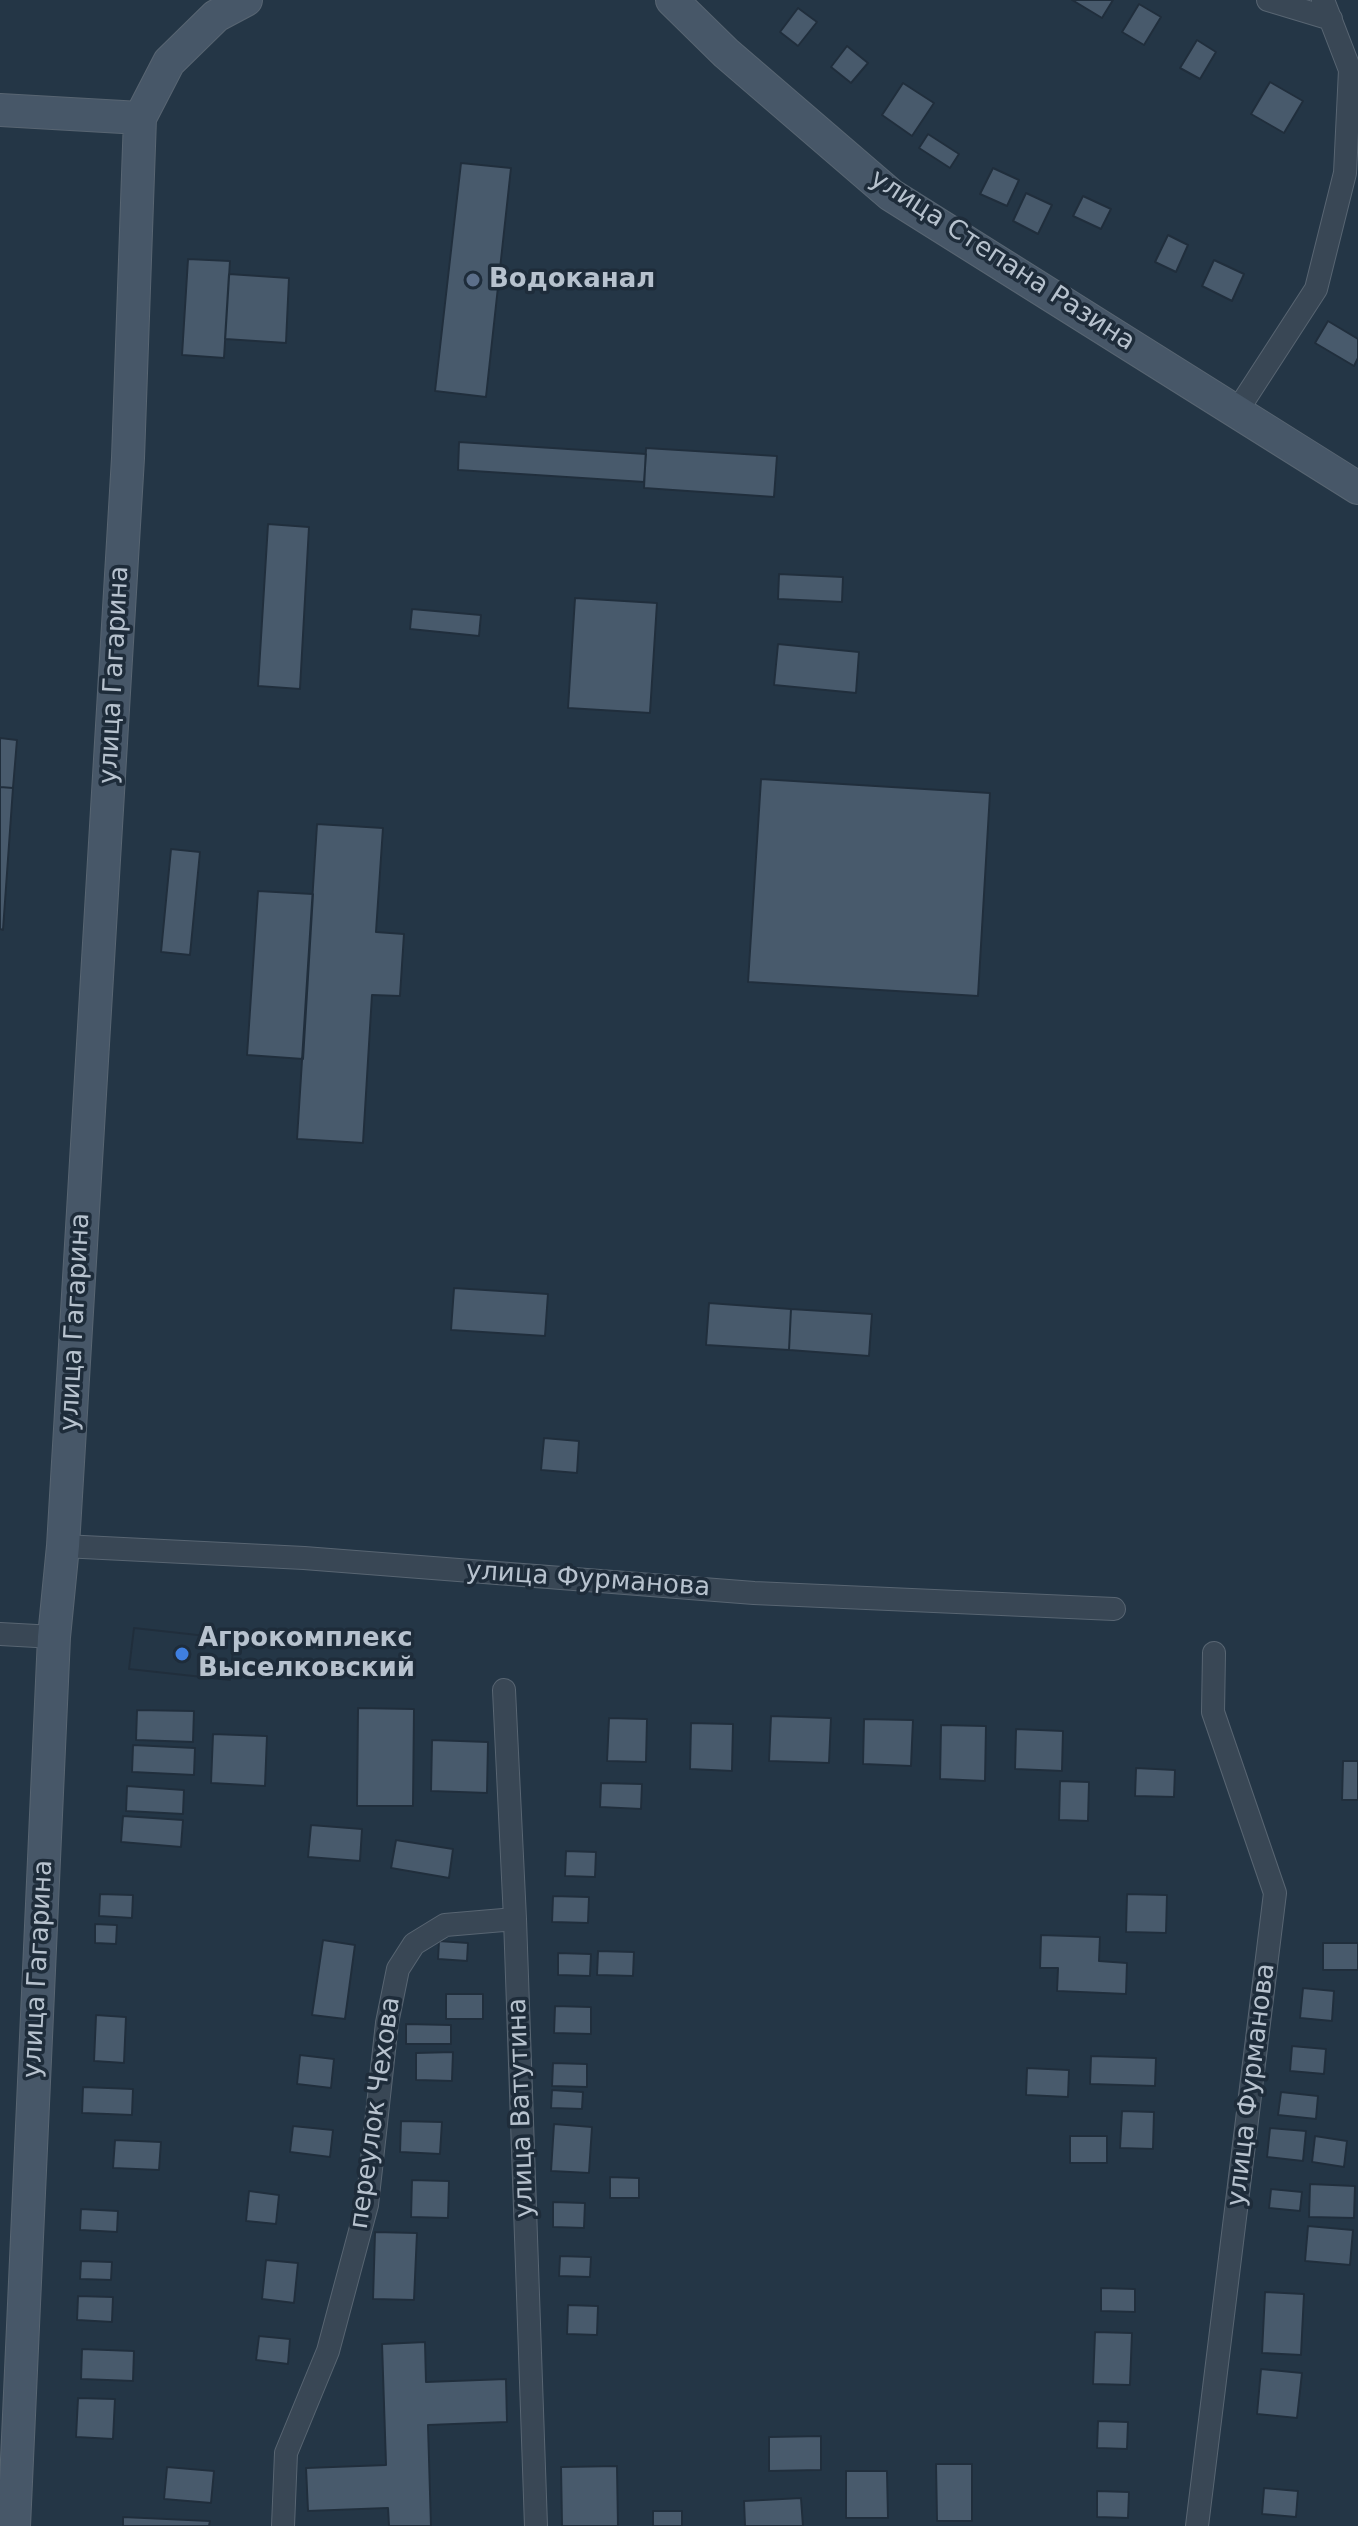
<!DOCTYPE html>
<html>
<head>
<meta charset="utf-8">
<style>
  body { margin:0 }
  canvas { display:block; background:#243646 }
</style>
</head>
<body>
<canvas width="1358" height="2526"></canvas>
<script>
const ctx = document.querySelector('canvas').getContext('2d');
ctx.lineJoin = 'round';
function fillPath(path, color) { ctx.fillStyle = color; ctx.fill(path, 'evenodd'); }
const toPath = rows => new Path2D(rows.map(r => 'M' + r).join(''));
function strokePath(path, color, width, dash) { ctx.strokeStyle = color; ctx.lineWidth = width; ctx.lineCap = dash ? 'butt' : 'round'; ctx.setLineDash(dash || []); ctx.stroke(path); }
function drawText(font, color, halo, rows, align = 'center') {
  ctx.font = font + ' "DejaVu Sans",sans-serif'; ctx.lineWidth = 7; ctx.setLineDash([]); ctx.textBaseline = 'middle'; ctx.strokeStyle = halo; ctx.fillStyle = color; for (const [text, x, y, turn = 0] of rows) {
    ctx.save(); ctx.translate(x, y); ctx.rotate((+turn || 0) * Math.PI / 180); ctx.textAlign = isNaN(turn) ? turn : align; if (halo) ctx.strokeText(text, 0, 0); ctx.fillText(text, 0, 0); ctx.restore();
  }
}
const building = toPath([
  [1072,0,1113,0,1102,18,1072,0],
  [1139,4,1161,17,1144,45,1122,32,1139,4],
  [798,8,817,22,798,46,780,32,798,8],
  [1197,40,1216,52,1200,79,1180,68,1197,40],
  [847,46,868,63,851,83,831,67,847,46],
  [1270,82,1303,101,1284,133,1251,114,1270,82],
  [903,83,934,103,912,136,882,115,903,83],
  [928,134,959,154,950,168,919,148,928,134],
  [461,163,511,168,486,397,435,391,461,163],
  [993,168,1019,180,1007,206,980,194,993,168],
  [1026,193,1052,205,1038,234,1013,221,1026,193],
  [1083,196,1111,209,1101,229,1073,216,1083,196],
  [1168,235,1188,245,1176,272,1155,262,1168,235],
  [188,259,230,261,224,358,182,355,188,259],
  [1214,260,1244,274,1232,301,1202,286,1214,260],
  [229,274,289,278,286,343,225,339,229,274],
  [1328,321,1358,339,1358,358,1354,366,1315,343,1328,321],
  [459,442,646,454,644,482,458,470,459,442],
  [646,448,777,456,774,497,644,488,646,448],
  [268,524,309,527,300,689,258,686,268,524],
  [779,574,843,577,842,602,778,599,779,574],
  [575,598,657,603,650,713,568,708,575,598],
  [412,609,481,615,479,636,410,629,412,609],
  [778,644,859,652,856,693,774,685,778,644],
  [0,738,17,740,13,788,0,787,0,738],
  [761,779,990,793,978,996,748,982,761,779],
  [0,787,13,788,3,930,0,929,0,787],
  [317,824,383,828,376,932,404,934,400,996,372,995,363,1143,297,1139,317,824],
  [171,849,200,852,190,955,161,952,171,849],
  [258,891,313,894,303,1059,247,1055,258,891],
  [454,1288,548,1294,545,1336,451,1330,454,1288],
  [709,1303,791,1309,789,1350,706,1345,709,1303],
  [791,1309,872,1314,869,1356,789,1350,791,1309],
  [544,1438,579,1441,577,1473,541,1470,544,1438],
  [134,1628,234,1639,230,1680,129,1669,134,1628],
  [134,1628,234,1639,230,1680,129,1669,134,1628],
  [358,1708,414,1709,413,1806,357,1806,358,1708],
  [137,1710,194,1711,193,1742,136,1740,137,1710],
  [771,1716,831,1718,829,1763,769,1761,771,1716],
  [609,1718,647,1719,646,1762,607,1761,609,1718],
  [864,1719,913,1720,911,1766,863,1764,864,1719],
  [691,1723,733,1724,732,1771,690,1769,691,1723],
  [941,1725,986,1726,985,1781,940,1779,941,1725],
  [1016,1729,1063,1731,1062,1771,1015,1769,1016,1729],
  [213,1734,267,1736,265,1786,211,1783,213,1734],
  [432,1740,488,1742,487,1793,431,1791,432,1740],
  [133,1745,195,1748,194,1775,132,1772,133,1745],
  [1343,1761,1358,1761,1358,1800,1342,1800,1343,1761],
  [1136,1768,1175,1770,1174,1797,1135,1796,1136,1768],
  [1060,1781,1089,1782,1088,1821,1059,1820,1060,1781],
  [601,1783,642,1784,641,1809,600,1807,601,1783],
  [127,1786,184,1790,183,1814,126,1811,127,1786],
  [123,1816,183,1820,181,1847,121,1842,123,1816],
  [311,1825,362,1829,360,1861,308,1857,311,1825],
  [396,1840,453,1849,449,1878,391,1868,396,1840],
  [566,1851,596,1852,595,1877,565,1876,566,1851],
  [100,1894,133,1895,132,1918,99,1916,100,1894],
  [1127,1894,1167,1895,1166,1933,1126,1932,1127,1894],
  [553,1896,589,1897,588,1923,552,1922,553,1896],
  [95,1924,117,1925,116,1944,95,1943,95,1924],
  [1041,1935,1100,1937,1099,1961,1127,1963,1126,1994,1057,1991,1058,1968,1040,1968,1041,1935],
  [323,1940,355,1945,345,2019,312,2015,323,1940],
  [439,1941,468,1943,467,1961,438,1959,439,1941],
  [1323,1943,1358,1943,1358,1970,1323,1970,1323,1943],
  [598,1951,634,1952,633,1976,597,1975,598,1951],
  [558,1953,591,1954,590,1976,558,1975,558,1953],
  [1303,1988,1334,1991,1332,2021,1300,2018,1303,1988],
  [446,1994,483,1994,483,2019,446,2019,446,1994],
  [555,2006,591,2007,591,2034,554,2033,555,2006],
  [96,2015,126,2017,124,2063,94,2061,96,2015],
  [406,2024,451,2025,451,2044,406,2044,406,2024],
  [1292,2046,1326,2049,1324,2074,1290,2071,1292,2046],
  [453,2052,452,2081,416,2080,416,2053,453,2052],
  [300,2055,334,2059,331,2088,297,2084,300,2055],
  [1091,2056,1156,2058,1155,2086,1090,2084,1091,2056],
  [553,2063,587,2064,587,2087,552,2086,553,2063],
  [1027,2068,1069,2070,1068,2097,1026,2095,1027,2068],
  [83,2087,133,2089,132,2115,82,2113,83,2087],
  [552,2090,583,2092,582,2109,551,2108,552,2090],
  [1281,2092,1318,2096,1316,2119,1278,2115,1281,2092],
  [1122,2111,1154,2112,1153,2149,1120,2148,1122,2111],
  [401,2121,442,2122,440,2154,400,2152,401,2121],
  [554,2124,592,2127,589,2173,551,2171,554,2124],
  [293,2126,333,2130,330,2157,290,2152,293,2126],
  [1270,2128,1306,2131,1303,2161,1267,2157,1270,2128],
  [1070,2136,1107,2136,1107,2163,1070,2163,1070,2136],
  [1315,2136,1347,2141,1344,2167,1312,2162,1315,2136],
  [115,2140,161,2142,159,2170,113,2168,115,2140],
  [610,2177,639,2178,639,2198,610,2198,610,2177],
  [412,2180,449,2181,448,2218,411,2217,412,2180],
  [1310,2184,1355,2186,1354,2218,1309,2217,1310,2184],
  [1271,2189,1302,2192,1300,2211,1269,2208,1271,2189],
  [249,2191,279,2195,276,2224,246,2221,249,2191],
  [553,2202,585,2203,584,2228,553,2227,553,2202],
  [81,2209,118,2211,117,2232,80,2230,81,2209],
  [1308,2226,1353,2230,1350,2265,1305,2261,1308,2226],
  [375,2232,417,2233,414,2300,373,2299,375,2232],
  [560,2256,591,2257,590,2277,559,2276,560,2256],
  [266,2260,298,2263,294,2303,262,2299,266,2260],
  [81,2261,112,2262,111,2280,80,2279,81,2261],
  [1101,2288,1135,2289,1135,2312,1101,2311,1101,2288],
  [1265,2292,1304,2294,1301,2355,1262,2353,1265,2292],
  [78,2296,113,2297,112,2322,77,2320,78,2296],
  [568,2305,598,2306,597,2335,567,2334,568,2305],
  [1095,2332,1132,2333,1130,2385,1093,2384,1095,2332],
  [259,2336,290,2339,288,2364,256,2360,259,2336],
  [425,2342,426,2382,506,2379,507,2422,428,2425,431,2526,389,2526,388,2508,308,2511,306,2468,386,2465,382,2344,425,2342],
  [82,2349,134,2351,133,2381,81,2379,82,2349],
  [1261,2369,1302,2373,1297,2418,1257,2414,1261,2369],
  [78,2398,115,2399,113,2439,76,2437,78,2398],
  [1098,2421,1128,2422,1127,2449,1097,2448,1098,2421],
  [821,2436,821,2470,769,2471,769,2437,821,2436],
  [936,2464,972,2464,972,2521,937,2521,936,2464],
  [617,2466,618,2526,562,2526,561,2467,617,2466],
  [167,2467,214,2471,211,2503,164,2499,167,2467],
  [846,2471,887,2471,888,2518,846,2518,846,2471],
  [1264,2488,1298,2491,1296,2517,1262,2514,1264,2488],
  [1097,2491,1129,2492,1128,2518,1097,2517,1097,2491],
  [801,2498,803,2526,745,2526,744,2501,801,2498],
  [653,2511,682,2511,682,2526,653,2526,653,2511],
  [123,2517,210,2521,209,2526,123,2526,123,2517]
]);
const minor = toPath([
  [1268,0,1331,19],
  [1237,411,1316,289,1345,173,1350,70,1323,0],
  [63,1546,304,1558,754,1593,1114,1609],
  [0,1634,54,1637],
  [504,1690,515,1919,536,2526],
  [283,2526,286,2453,328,2351,367,2205,387,2023,398,1969,414,1944,445,1925,515,1919],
  [1197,2526,1275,1893,1213,1712,1214,1653]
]);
const secondary = toPath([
  [672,0,726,53,891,195,1358,488],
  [0,110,140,118],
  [14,2526,54,1637,63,1546,128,458,140,118,169,62,216,16,246,0]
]);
const markers = [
  [473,280,8,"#5c6f8a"],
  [182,1654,8,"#3f7fe0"]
];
const streetNames = [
  ["улица Степана Разина",1002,261,33],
  ["улица Гагарина",115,675,-87],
  ["улица Гагарина",76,1322,-87],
  ["улица Фурманова",588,1580,4],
  ["улица Гагарина",39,1969,-87],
  ["улица Фурманова",1252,2085,-83],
  ["улица Ватутина",522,2108,-92],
  ["переулок Чехова",376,2113,-82]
];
const poiNames = [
  ["Водоканал",489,280],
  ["Агрокомплекс",198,1639],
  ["Выселковский",198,1669]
];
fillPath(building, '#485a6c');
strokePath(building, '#202e3c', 2);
strokePath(minor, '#586572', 24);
strokePath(secondary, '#586572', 34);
strokePath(minor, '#394755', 22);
strokePath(secondary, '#475768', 32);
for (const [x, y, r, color] of markers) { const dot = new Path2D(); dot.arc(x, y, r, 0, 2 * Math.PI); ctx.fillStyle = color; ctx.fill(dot); strokePath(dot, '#1e2c3a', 3); }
drawText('26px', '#b7c2ce', '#1e2c3a', streetNames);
drawText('bold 26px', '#b7c2ce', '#1e2c3a', poiNames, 'left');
</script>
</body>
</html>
